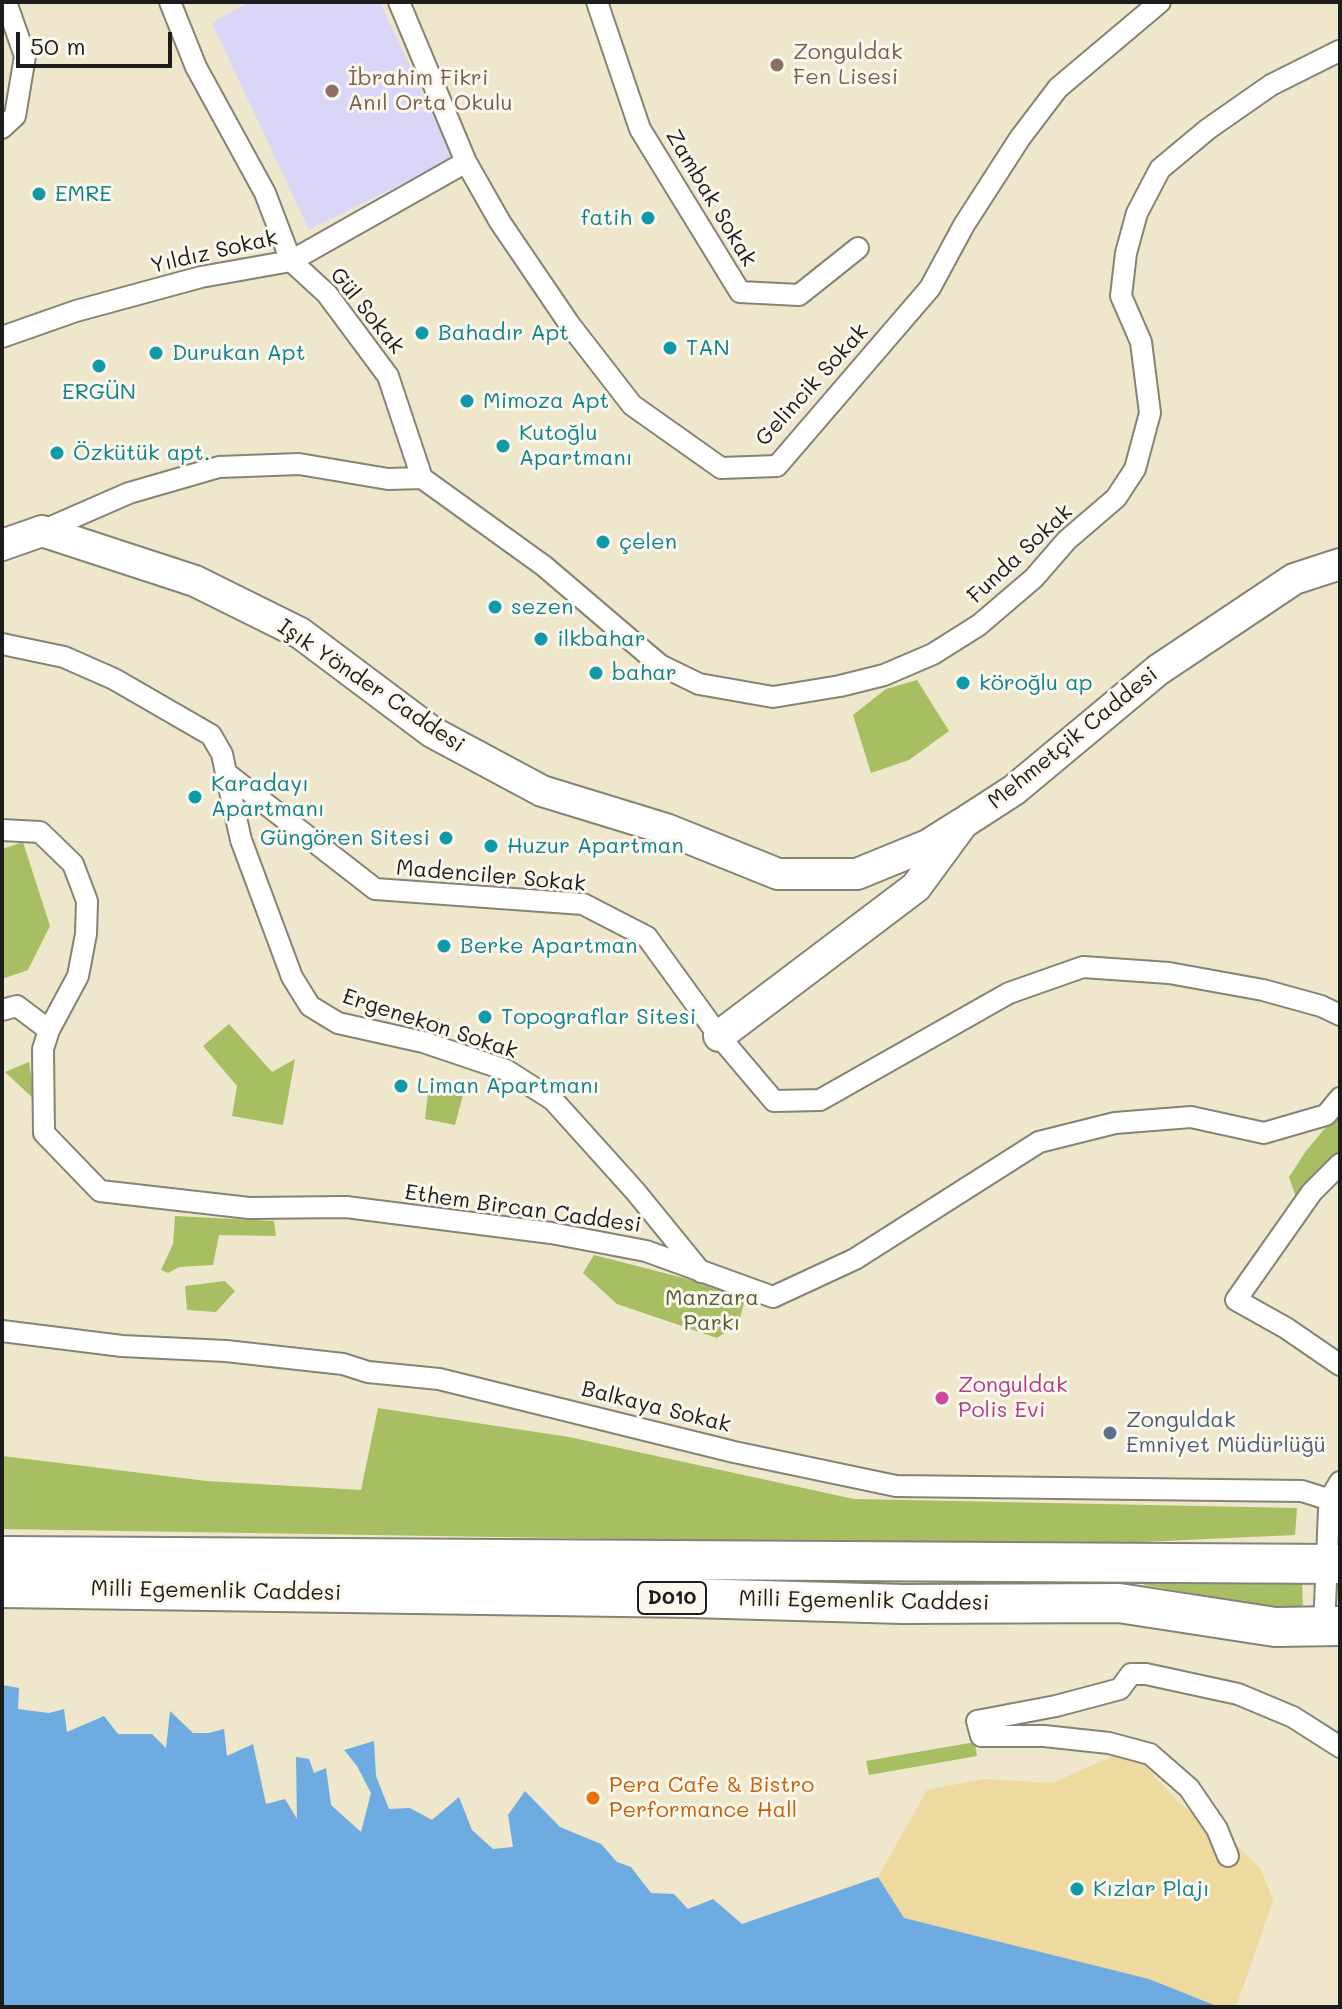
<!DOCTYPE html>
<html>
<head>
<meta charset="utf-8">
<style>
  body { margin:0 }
  #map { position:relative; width:1342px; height:2009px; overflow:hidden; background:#efe7cb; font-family:Mali,sans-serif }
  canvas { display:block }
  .frame { position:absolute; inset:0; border:4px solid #1c1c1c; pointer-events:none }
  .scale { position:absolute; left:16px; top:32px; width:156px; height:36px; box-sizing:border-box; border:4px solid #1c1c1c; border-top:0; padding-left:10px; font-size:24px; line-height:28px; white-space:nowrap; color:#1c1c1c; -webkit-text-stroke:6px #fbf7ec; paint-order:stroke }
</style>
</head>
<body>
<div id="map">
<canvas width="1342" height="2009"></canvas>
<div class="frame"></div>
<div class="scale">50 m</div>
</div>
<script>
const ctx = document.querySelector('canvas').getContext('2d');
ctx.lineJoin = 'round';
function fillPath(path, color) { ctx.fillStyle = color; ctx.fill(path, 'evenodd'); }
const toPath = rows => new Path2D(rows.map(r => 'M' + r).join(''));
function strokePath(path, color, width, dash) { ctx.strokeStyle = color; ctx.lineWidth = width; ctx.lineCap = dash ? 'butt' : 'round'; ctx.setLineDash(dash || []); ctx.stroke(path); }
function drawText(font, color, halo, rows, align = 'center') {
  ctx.font = font + ' Mali,sans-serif'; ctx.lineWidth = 6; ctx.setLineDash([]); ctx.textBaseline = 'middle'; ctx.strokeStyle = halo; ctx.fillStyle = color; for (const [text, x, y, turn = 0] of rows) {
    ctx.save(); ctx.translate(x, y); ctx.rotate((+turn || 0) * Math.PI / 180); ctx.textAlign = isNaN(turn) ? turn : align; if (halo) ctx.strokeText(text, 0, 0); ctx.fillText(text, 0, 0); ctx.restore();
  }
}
const built = toPath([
  [249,2,380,2,453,158,309,230,212,23]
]);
const green = toPath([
  [917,680,949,731,909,760,871,773,853,715,886,689],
  [23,842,50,926,28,970,2,979,2,849],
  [229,1024,272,1072,295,1059,283,1125,232,1116,237,1086,203,1046],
  [29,1062,35,1100,5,1072],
  [429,1085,463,1095,455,1125,425,1119],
  [1340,1110,1340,1151,1329,1167,1297,1200,1289,1177,1306,1151],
  [175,1216,274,1221,276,1236,219,1235,213,1265,179,1267,168,1273,161,1270,173,1244],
  [594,1255,746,1294,739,1323,717,1338,617,1304,583,1273],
  [225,1281,235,1291,216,1312,187,1310,185,1286],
  [378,1408,569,1437,854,1499,1297,1508,1295,1535,1054,1546,2,1529,2,1456,207,1481,361,1490],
  [1302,1577,1303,1612,1144,1585,1144,1578],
  [975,1742,977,1756,869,1775,866,1761]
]);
const sand = toPath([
  [1129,1749,1180,1804,1224,1833,1261,1869,1273,1901,1236,2007,1214,2007,903,1918,878,1877,927,1790,984,1779,1052,1783]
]);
const water = toPath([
  [2,1685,19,1688,18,1709,49,1713,64,1709,67,1732,104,1716,118,1734,152,1734,166,1748,170,1711,193,1733,209,1733,224,1729,227,1756,253,1744,266,1804,285,1799,297,1819,296,1757,309,1759,314,1773,326,1768,331,1805,361,1832,371,1793,357,1766,344,1750,374,1741,376,1776,389,1809,410,1808,432,1820,459,1797,472,1830,493,1849,513,1847,508,1815,525,1791,560,1827,601,1844,617,1862,631,1867,651,1893,674,1894,688,1909,713,1899,742,1924,878,1877,904,1918,1149,1979,1219,2007,2,2007]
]);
const street = toPath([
  [399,2,466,162,500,222,570,325,632,405,721,468,777,466,930,288,964,225,1020,138,1058,88,1160,2],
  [597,2,640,129,740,292,799,295,858,248],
  [2,128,15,116,25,56,6,2],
  [2,337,76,311,201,277,291,261,466,162],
  [422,478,544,566,660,665,699,684,773,697,840,686,884,675,933,654,979,625,1034,578,1067,540,1116,498,1135,469,1150,413,1141,342,1121,296,1126,253,1137,213,1160,169,1208,129,1271,85,1339,51],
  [42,531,129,493,219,467,299,464,388,479,422,478,388,376,327,294,291,261,265,193,196,67,170,2],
  [2,644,64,657,114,679,211,735,222,754,226,773,375,889,583,904,647,937,719,1036,774,1101,820,1100,1009,993,1083,967,1169,973,1263,990,1321,1006,1340,1015],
  [226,773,241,840,292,977,310,1006,338,1023,423,1042,506,1070,553,1100,635,1191,701,1272],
  [2,830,40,832,73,864,87,901,86,934,78,976,49,1030,43,1049,44,1133,100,1191,249,1208,346,1207,551,1233,646,1251,773,1297,855,1259,1039,1142,1115,1123,1191,1117,1264,1133,1326,1115,1340,1098],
  [2,1010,17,1006,49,1030],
  [1340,1164,1312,1192,1236,1300,1286,1328,1340,1365],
  [2,1331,122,1346,226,1351,343,1364,368,1372,439,1379,734,1452,896,1486,1302,1491,1340,1503],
  [1327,1630,1324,1628,1329,1510,1331,1497,1340,1482],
  [1228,1856,1217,1829,1189,1788,1150,1754,1109,1743,1044,1736,981,1736,977,1721,1056,1706,1120,1689,1131,1674,1146,1674,1238,1694,1293,1717,1340,1747]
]);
const secondary = toPath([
  [2,545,42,531,195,581,300,633,432,732,542,791,666,829,778,874,857,874,928,845,963,823],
  [719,1036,916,887,963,823,1014,790,1158,670,1294,579,1340,564]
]);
const highway = toPath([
  [2,1556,1340,1564],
  [2,1588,690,1598,903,1604,1119,1603,1275,1627,1340,1626]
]);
const markers = [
  [777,65,8,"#8d6e63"],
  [332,91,8,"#8d6e63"],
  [39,194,8,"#0f9aa8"],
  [648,218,8,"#0f9aa8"],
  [422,333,8,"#0f9aa8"],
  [670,348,8,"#0f9aa8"],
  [156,353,8,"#0f9aa8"],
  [99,366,8,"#0f9aa8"],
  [467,401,8,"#0f9aa8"],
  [503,446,8,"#0f9aa8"],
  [57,453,8,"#0f9aa8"],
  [603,542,8,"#0f9aa8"],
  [495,607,8,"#0f9aa8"],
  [541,639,8,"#0f9aa8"],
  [596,673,8,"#0f9aa8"],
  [963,683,8,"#0f9aa8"],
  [195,797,8,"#0f9aa8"],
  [446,838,8,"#0f9aa8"],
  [491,846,8,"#0f9aa8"],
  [444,946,8,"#0f9aa8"],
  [485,1017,8,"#0f9aa8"],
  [401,1086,8,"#0f9aa8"],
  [942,1398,8,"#d1479c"],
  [1110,1433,8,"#5c6f8a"],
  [593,1798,8,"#e8710a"],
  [1077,1889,8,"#0f9aa8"]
];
const shields = [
  [672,1598,68]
];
const shieldNames = [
  ["D010",672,1598]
];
const educationNames = [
  ["Zonguldak",793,52],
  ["Fen Lisesi",793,77],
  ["İbrahim Fikri",348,78],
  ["Anıl Orta Okulu",348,103]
];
const cultureNames = [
  ["EMRE",55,194],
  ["fatih",632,218,"right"],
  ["Bahadır Apt",438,333],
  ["TAN",686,348],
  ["Durukan Apt",172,353],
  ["ERGÜN",99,392,"center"],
  ["Mimoza Apt",483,401],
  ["Kutoğlu",519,433],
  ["Apartmanı",519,458],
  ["Özkütük apt.",73,453],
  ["çelen",619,542],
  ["sezen",511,607],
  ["ilkbahar",557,639],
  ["bahar",612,673],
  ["köroğlu ap",979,683],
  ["Karadayı",211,784],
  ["Apartmanı",211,809],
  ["Güngören Sitesi",430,838,"right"],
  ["Huzur Apartman",507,846],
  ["Berke Apartman",460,946],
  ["Topograflar Sitesi",501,1017],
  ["Liman Apartmanı",417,1086],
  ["Kızlar Plajı",1093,1889]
];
const streetNames = [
  ["Zambak Sokak",711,198,59],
  ["Yıldız Sokak",214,252,-13],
  ["Gül Sokak",367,311,51],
  ["Gelincik Sokak",812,385,-48],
  ["Funda Sokak",1020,554,-43],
  ["Işık Yönder Caddesi",371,686,34],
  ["Mehmetçik Caddesi",1073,738,-39],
  ["Madenciler Sokak",491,876,5],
  ["Ergenekon Sokak",430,1024,18],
  ["Ethem Bircan Caddesi",523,1209,8],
  ["Balkaya Sokak",656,1407,14],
  ["Milli Egemenlik Caddesi",216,1591,1],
  ["Milli Egemenlik Caddesi",864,1601,1]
];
const parkNames = [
  ["Manzara",712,1298],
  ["Parkı",712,1323]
];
const hotelNames = [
  ["Zonguldak",958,1385],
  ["Polis Evi",958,1410]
];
const serviceNames = [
  ["Zonguldak",1126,1420],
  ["Emniyet Müdürlüğü",1126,1445]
];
const foodNames = [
  ["Pera Cafe & Bistro",609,1785],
  ["Performance Hall",609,1810]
];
fillPath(built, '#dad6f7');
fillPath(green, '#a8be63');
fillPath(sand, '#eeda9e');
fillPath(water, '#6eabe0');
strokePath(street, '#868274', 24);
strokePath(secondary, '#868274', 34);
strokePath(highway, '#868274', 42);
strokePath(street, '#fff', 20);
strokePath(secondary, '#fff', 30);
strokePath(highway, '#fff', 38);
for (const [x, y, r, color] of markers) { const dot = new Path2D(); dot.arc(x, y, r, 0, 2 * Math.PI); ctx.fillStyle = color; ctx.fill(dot); strokePath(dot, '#fbf7ec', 3); }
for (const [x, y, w] of shields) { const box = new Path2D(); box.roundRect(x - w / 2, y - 16, w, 32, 6); ctx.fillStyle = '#fbf7ec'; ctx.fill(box); strokePath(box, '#1c1c1c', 2); }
drawText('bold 20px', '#1c1c1c', null, shieldNames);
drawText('22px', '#785e54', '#fbf7ec', educationNames, 'left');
drawText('22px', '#0d838f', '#fbf7ec', cultureNames, 'left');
drawText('22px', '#1c1c1c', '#fbf7ec', streetNames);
drawText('22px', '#545d38', '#fbf7ec', parkNames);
drawText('22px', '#b23c85', '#fbf7ec', hotelNames, 'left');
drawText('22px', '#4e5e75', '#fbf7ec', serviceNames, 'left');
drawText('22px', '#c56008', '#fbf7ec', foodNames, 'left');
</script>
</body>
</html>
